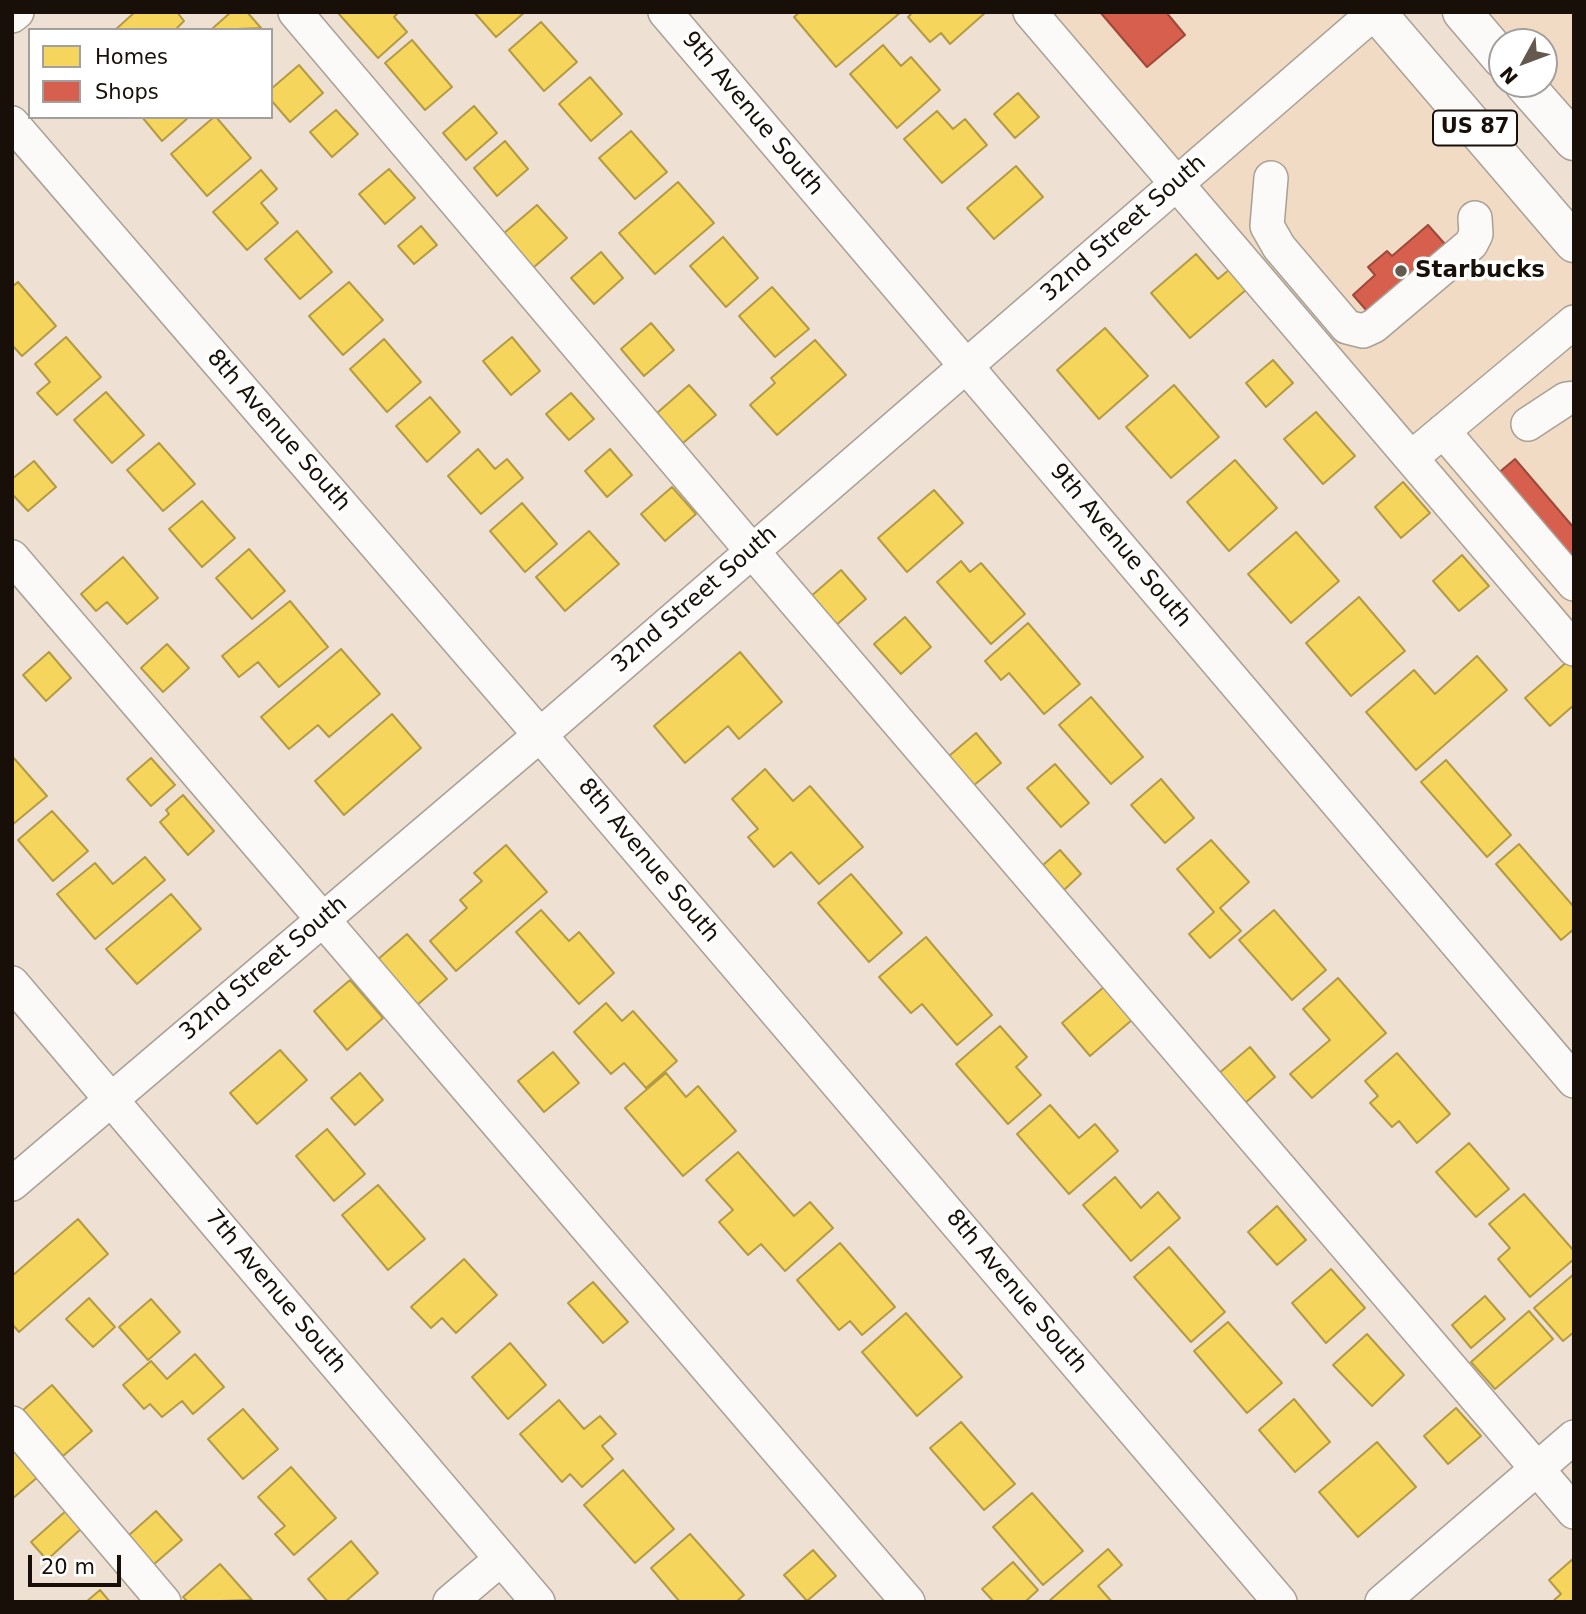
<!DOCTYPE html>
<html>
<head>
<meta charset="utf-8">
<style>
  body { margin:0 }
  #map { position:relative; width:1586px; height:1614px; overflow:hidden; background:#eee1d3; font-family:"DejaVu Sans",sans-serif }
  canvas { display:block }
  .frame { position:absolute; inset:0; border:14px solid #181008; pointer-events:none }
  .legend { position:absolute; left:28px; top:28px; width:245px; height:91px; box-sizing:border-box; background:#fff; border:2px solid #a39f9c; margin:0; padding:9px 12px; list-style:none; font-size:21px; color:#181008 }
  .legend li { display:flex; align-items:center; gap:14px; height:35px }
  .legend b { width:35px; border:2px solid #a39f9c }
  .north { position:absolute; left:1488px; top:28px; width:70px; height:70px; box-sizing:border-box; background:#fff; border:2px solid #a39f9c; border-radius:50%; rotate:229deg; font-size:19px; font-weight:700; line-height:28px; text-align:center; color:#181008 }
  .north::after { content:''; display:block; margin:auto; width:24px; height:32px; background:#63594f; clip-path:polygon(50% 0,100% 100%,50% 72%,0 100%) }
  .scale { position:absolute; left:28px; top:1555px; width:93px; height:32px; box-sizing:border-box; border:4px solid #181008; border-top:0; padding-left:9px; font-size:21px; line-height:24px; white-space:nowrap; color:#181008; -webkit-text-stroke:5px #fff; paint-order:stroke }
</style>
</head>
<body>
<div id="map">
<canvas width="1586" height="1614"></canvas>
<div class="frame"></div>
<ul class="legend">
<li><b style="height:19px;background:#f6d55c"></b>Homes</li>
<li><b style="height:19px;background:#d6604d"></b>Shops</li>
</ul>
<div class="north">N</div>
<div class="scale">20 m</div>
</div>
<script>
const ctx = document.querySelector('canvas').getContext('2d');
ctx.lineJoin = 'round';
function fillPath(path, color) { ctx.fillStyle = color; ctx.fill(path, 'evenodd'); }
const toPath = rows => new Path2D(rows.map(r => 'M' + r).join(''));
function strokePath(path, color, width, dash) { ctx.strokeStyle = color; ctx.lineWidth = width; ctx.lineCap = dash ? 'butt' : 'round'; ctx.setLineDash(dash || []); ctx.stroke(path); }
function drawText(font, color, halo, rows, align = 'center') {
  ctx.font = font + ' "DejaVu Sans",sans-serif'; ctx.lineWidth = 7; ctx.setLineDash([]); ctx.textBaseline = 'middle'; ctx.strokeStyle = halo; ctx.fillStyle = color; for (const [text, x, y, turn = 0] of rows) {
    ctx.save(); ctx.translate(x, y); ctx.rotate((+turn || 0) * Math.PI / 180); ctx.textAlign = isNaN(turn) ? turn : align; if (halo) ctx.strokeText(text, 0, 0); ctx.fillText(text, 0, 0); ctx.restore();
  }
}
const built = toPath([
  [1030,12,1376,12,1574,243,1574,649],
  [1461,12,1574,12,1574,141,1544,84,1544,42,1502,42]
]);
const homes = toPath([
  [135,12,177,12,184,21,175,30,115,30,135,12],
  [231,12,247,12,261,28,214,30,213,28,231,12],
  [341,12,399,12,394,17,407,32,378,58,339,14,341,12],
  [474,12,525,12,496,37,474,12],
  [800,12,901,12,836,67,794,17,800,12],
  [913,12,986,12,950,44,941,33,930,42,908,17,913,12],
  [541,22,577,62,544,91,509,50,541,22],
  [412,40,452,87,425,110,385,63,412,40],
  [883,45,901,66,911,57,940,90,897,128,850,74,883,45],
  [299,65,323,93,290,122,271,100,271,89,299,65],
  [590,77,622,114,591,141,559,104,590,77],
  [1018,93,1039,117,1015,138,994,114,1018,93],
  [474,106,497,133,466,160,443,133,474,106],
  [336,110,358,134,332,157,310,132,336,110],
  [937,111,953,129,965,119,987,145,942,183,904,139,937,111],
  [142,117,189,117,162,141,142,117],
  [214,117,216,117,251,158,207,196,171,154,214,117],
  [631,131,667,172,635,199,599,158,631,131],
  [505,141,528,169,497,196,474,168,505,141],
  [1016,166,1043,197,994,239,967,208,1016,166],
  [389,169,415,198,385,224,359,194,389,169],
  [261,170,277,189,261,203,278,223,247,250,213,212,261,170],
  [678,182,714,223,655,274,619,233,678,182],
  [537,205,567,238,533,268,503,234,537,205],
  [421,226,437,245,414,264,398,246,421,226],
  [297,231,332,272,300,299,265,259,297,231],
  [723,237,758,278,726,307,690,266,723,237],
  [601,252,623,278,594,304,571,278,601,252],
  [1196,254,1218,279,1230,269,1247,289,1190,338,1151,293,1196,254],
  [18,282,56,326,22,356,12,345,12,287,18,282],
  [349,282,383,320,343,355,309,316,349,282],
  [772,287,809,329,775,357,739,316,772,287],
  [651,323,674,350,644,376,621,349,651,323],
  [1105,328,1148,376,1099,419,1057,370,1105,328],
  [66,337,101,377,57,415,37,393,50,382,35,364,66,337],
  [512,337,540,371,511,395,483,361,512,337],
  [384,339,421,382,387,412,350,369,384,339],
  [815,340,846,375,777,435,750,405,775,383,771,378,815,340],
  [1273,360,1293,383,1266,407,1246,383,1273,360],
  [689,385,716,415,683,443,657,413,689,385],
  [1174,385,1219,437,1171,478,1126,427,1174,385],
  [106,392,144,435,112,463,74,420,106,392],
  [571,393,594,419,569,440,546,414,571,393],
  [430,397,460,432,427,462,396,426,430,397],
  [1316,412,1355,456,1323,484,1284,439,1316,412],
  [159,443,195,484,163,511,127,470,159,443],
  [478,449,495,469,507,459,523,478,481,514,448,476,478,449],
  [610,449,632,475,607,497,585,471,610,449],
  [1235,460,1277,508,1229,551,1187,502,1235,460],
  [34,461,56,487,28,511,12,494,12,479,34,461],
  [1403,482,1430,513,1401,538,1375,507,1403,482],
  [672,487,696,514,665,541,641,514,672,487],
  [934,490,963,523,907,572,878,538,934,490],
  [202,501,235,538,202,567,169,529,202,501],
  [522,503,557,544,525,572,490,531,522,503],
  [589,531,619,564,565,611,536,577,589,531],
  [1296,532,1339,581,1291,623,1248,574,1296,532],
  [249,549,285,591,252,619,216,578,249,549],
  [1462,555,1489,586,1459,611,1433,581,1462,555],
  [123,557,158,598,127,624,107,602,96,611,81,594,123,557],
  [961,561,970,572,981,563,1025,614,991,644,937,582,961,561],
  [841,570,866,599,834,627,809,598,841,570],
  [1359,597,1405,651,1351,696,1306,643,1359,597],
  [290,601,328,647,279,687,258,662,239,677,222,656,290,601],
  [905,617,931,647,901,674,874,644,905,617],
  [1028,623,1080,684,1044,714,1009,673,1001,680,985,661,1028,623],
  [167,644,189,668,163,692,141,668,167,644],
  [341,649,380,694,329,737,318,725,289,749,261,717,341,649],
  [49,652,71,678,46,701,23,675,49,652],
  [740,652,782,702,739,739,728,726,685,763,654,726,740,652],
  [1477,656,1507,690,1416,770,1366,712,1414,670,1435,694,1477,656],
  [1568,661,1574,668,1574,705,1550,726,1525,698,1568,661],
  [1091,697,1143,757,1111,784,1059,725,1091,697],
  [392,714,421,748,344,815,315,781,392,714],
  [976,733,1001,763,973,786,949,756,976,733],
  [12,756,47,796,12,825,12,756],
  [151,758,175,785,151,806,127,779,151,758],
  [1446,760,1511,835,1487,857,1421,782,1446,760],
  [1055,764,1089,803,1061,827,1027,788,1055,764],
  [765,769,793,801,810,786,863,847,819,884,791,852,774,867,748,837,758,829,732,799,765,769],
  [1161,779,1194,818,1165,843,1131,805,1161,779],
  [183,795,214,831,188,855,160,822,169,814,166,810,183,795],
  [52,811,88,851,53,881,18,840,52,811],
  [1211,840,1249,882,1220,908,1241,931,1210,958,1189,934,1214,912,1177,869,1211,840],
  [1519,844,1574,907,1574,929,1561,940,1496,864,1519,844],
  [506,845,547,892,456,971,430,941,467,908,460,900,482,881,474,873,506,845],
  [1060,850,1081,874,1064,890,1043,865,1060,850],
  [145,857,165,880,95,939,57,894,95,863,113,884,145,857],
  [851,874,902,933,869,962,818,903,851,874],
  [171,894,201,929,137,984,106,949,171,894],
  [541,910,569,941,579,932,614,973,579,1004,516,932,541,910],
  [1274,910,1326,970,1292,1000,1239,940,1274,910],
  [407,934,447,979,416,1006,376,961,407,934],
  [926,937,992,1015,957,1045,922,1004,911,1013,879,977,926,937],
  [1338,978,1386,1033,1312,1098,1290,1074,1330,1040,1303,1009,1338,978],
  [350,980,383,1018,347,1050,314,1011,350,980],
  [1105,986,1133,1019,1090,1056,1062,1023,1105,986],
  [606,1003,622,1021,633,1011,677,1061,646,1088,624,1063,611,1074,574,1032,606,1003],
  [1000,1026,1027,1057,1016,1067,1041,1095,1008,1124,956,1064,1000,1026],
  [1250,1047,1275,1077,1244,1104,1218,1074,1250,1047],
  [280,1050,307,1080,257,1124,230,1093,280,1050],
  [553,1052,579,1083,544,1112,518,1081,553,1052],
  [1397,1053,1450,1114,1417,1143,1399,1121,1392,1127,1370,1103,1378,1096,1365,1081,1397,1053],
  [360,1073,383,1100,355,1125,331,1098,360,1073],
  [666,1073,686,1097,698,1086,736,1131,683,1176,625,1108,666,1073],
  [1050,1105,1079,1138,1095,1124,1118,1151,1069,1194,1017,1134,1050,1105],
  [327,1129,365,1174,334,1201,296,1156,327,1129],
  [1469,1143,1509,1189,1476,1217,1436,1172,1469,1143],
  [738,1152,794,1216,810,1202,833,1228,785,1271,761,1244,748,1255,719,1222,733,1210,706,1180,738,1152],
  [1115,1177,1141,1208,1158,1192,1180,1218,1131,1261,1083,1205,1115,1177],
  [378,1185,425,1239,388,1270,342,1215,378,1185],
  [1524,1194,1574,1251,1574,1259,1530,1297,1498,1259,1510,1248,1489,1224,1524,1194],
  [1277,1206,1306,1240,1277,1265,1248,1232,1277,1206],
  [78,1219,108,1254,19,1332,12,1324,12,1276,78,1219],
  [840,1243,895,1307,862,1335,850,1321,839,1330,797,1280,840,1243],
  [1169,1247,1225,1312,1191,1342,1134,1277,1169,1247],
  [464,1259,497,1295,456,1333,442,1318,431,1328,411,1307,464,1259],
  [1331,1269,1365,1308,1326,1343,1292,1303,1331,1269],
  [1574,1274,1574,1332,1563,1341,1534,1308,1574,1274],
  [593,1282,628,1322,603,1343,568,1303,593,1282],
  [1485,1296,1505,1319,1471,1348,1452,1325,1485,1296],
  [89,1298,115,1327,93,1347,66,1319,89,1298],
  [151,1299,180,1332,148,1360,119,1327,151,1299],
  [1529,1311,1553,1339,1495,1389,1471,1362,1529,1311],
  [906,1313,962,1377,917,1416,862,1352,906,1313],
  [1228,1322,1282,1383,1247,1413,1194,1351,1228,1322],
  [1367,1334,1404,1375,1372,1406,1333,1365,1367,1334],
  [510,1343,546,1385,508,1419,472,1377,510,1343],
  [195,1354,224,1387,193,1414,182,1401,162,1417,150,1404,144,1409,123,1385,151,1361,167,1379,195,1354],
  [52,1385,92,1431,63,1456,23,1410,52,1385],
  [1294,1399,1330,1442,1295,1472,1259,1430,1294,1399],
  [559,1400,584,1429,600,1416,616,1434,602,1446,613,1459,582,1487,570,1474,562,1482,520,1434,559,1400],
  [1456,1408,1481,1436,1448,1464,1424,1436,1456,1408],
  [243,1409,278,1449,243,1479,208,1439,243,1409],
  [961,1422,1015,1484,984,1510,930,1448,961,1422],
  [1377,1442,1416,1487,1358,1537,1319,1492,1377,1442],
  [15,1449,39,1476,12,1499,12,1451,15,1449],
  [291,1467,336,1518,294,1555,275,1534,285,1526,258,1497,291,1467],
  [623,1470,674,1529,635,1563,584,1505,623,1470],
  [1032,1493,1083,1551,1043,1585,993,1527,1032,1493],
  [67,1510,83,1527,47,1560,31,1542,67,1510],
  [156,1511,182,1540,153,1565,128,1536,156,1511],
  [690,1534,744,1595,736,1602,680,1602,651,1568,690,1534],
  [351,1541,378,1573,345,1602,328,1602,308,1579,351,1541],
  [1108,1549,1122,1565,1098,1586,1112,1602,1048,1602,1108,1549],
  [813,1550,836,1576,807,1601,784,1575,813,1550],
  [1574,1558,1574,1602,1552,1602,1561,1594,1549,1580,1574,1558],
  [1013,1562,1038,1590,1025,1602,994,1602,982,1589,1013,1562],
  [220,1564,252,1600,188,1602,183,1597,220,1564],
  [100,1590,110,1602,86,1602,100,1590]
]);
const shops = toPath([
  [1100,12,1166,12,1185,35,1147,67,1100,12],
  [1428,225,1452,252,1374,319,1353,295,1375,275,1368,267,1387,251,1392,256,1428,225],
  [1515,459,1574,528,1574,566,1496,475,1515,459]
]);
const minor = toPath([
  [295,12,752,551,1574,1512],
  [665,12,1574,1081],
  [1030,12,1574,649],
  [12,16,17,12],
  [12,123,540,735,1280,1602],
  [1271,178,1267,226,1279,247,1347,327,1363,331,1374,326,1471,244,1476,234,1475,218],
  [1528,424,1566,399,1574,398],
  [1443,431,1574,584],
  [1411,458,1574,322],
  [12,557,908,1602],
  [12,983,538,1602],
  [12,1184,540,735,1375,12],
  [12,1423,164,1602],
  [450,1602,501,1559],
  [1382,1602,1574,1437]
]);
const highway = toPath([
  [1376,12,1574,243],
  [1462,12,1502,59],
  [1524,84,1574,141]
]);
const markers = [
  [1401,271,7,"#63594f"]
];
const shields = [
  [1475,128,84]
];
const shieldNames = [
  ["US 87",1475,128]
];
const streetNames = [
  ["9th Avenue South",752,114,50],
  ["32nd Street South",1124,229,-41],
  ["8th Avenue South",278,431,49],
  ["9th Avenue South",1120,546,50],
  ["32nd Street South",695,600,-41],
  ["8th Avenue South",648,861,50],
  ["32nd Street South",264,969,-40],
  ["7th Avenue South",275,1292,50],
  ["8th Avenue South",1016,1292,50]
];
const poiNames = [
  ["Starbucks",1415,271]
];
fillPath(built, '#f1dbc4');
fillPath(homes, '#f6d55c');
strokePath(homes, '#b39a43', 2);
fillPath(shops, '#d6604d');
strokePath(shops, '#9d4838', 2);
strokePath(minor, '#a9a095', 36);
strokePath(highway, '#a9a095', 41);
strokePath(minor, '#fcfaf8', 33);
strokePath(highway, '#fcfaf8', 38);
for (const [x, y, r, color] of markers) { const dot = new Path2D(); dot.arc(x, y, r, 0, 2 * Math.PI); ctx.fillStyle = color; ctx.fill(dot); strokePath(dot, '#fff', 2.5); }
for (const [x, y, w] of shields) { const box = new Path2D(); box.roundRect(x - w / 2, y - 17.5, w, 35, 5); ctx.fillStyle = '#fff'; ctx.fill(box); strokePath(box, '#181008', 2); }
drawText('bold 21px', '#181008', null, shieldNames);
drawText('23px', '#181008', '#fff', streetNames);
drawText('bold 23px', '#181008', '#fff', poiNames, 'left');
</script>
</body>
</html>
